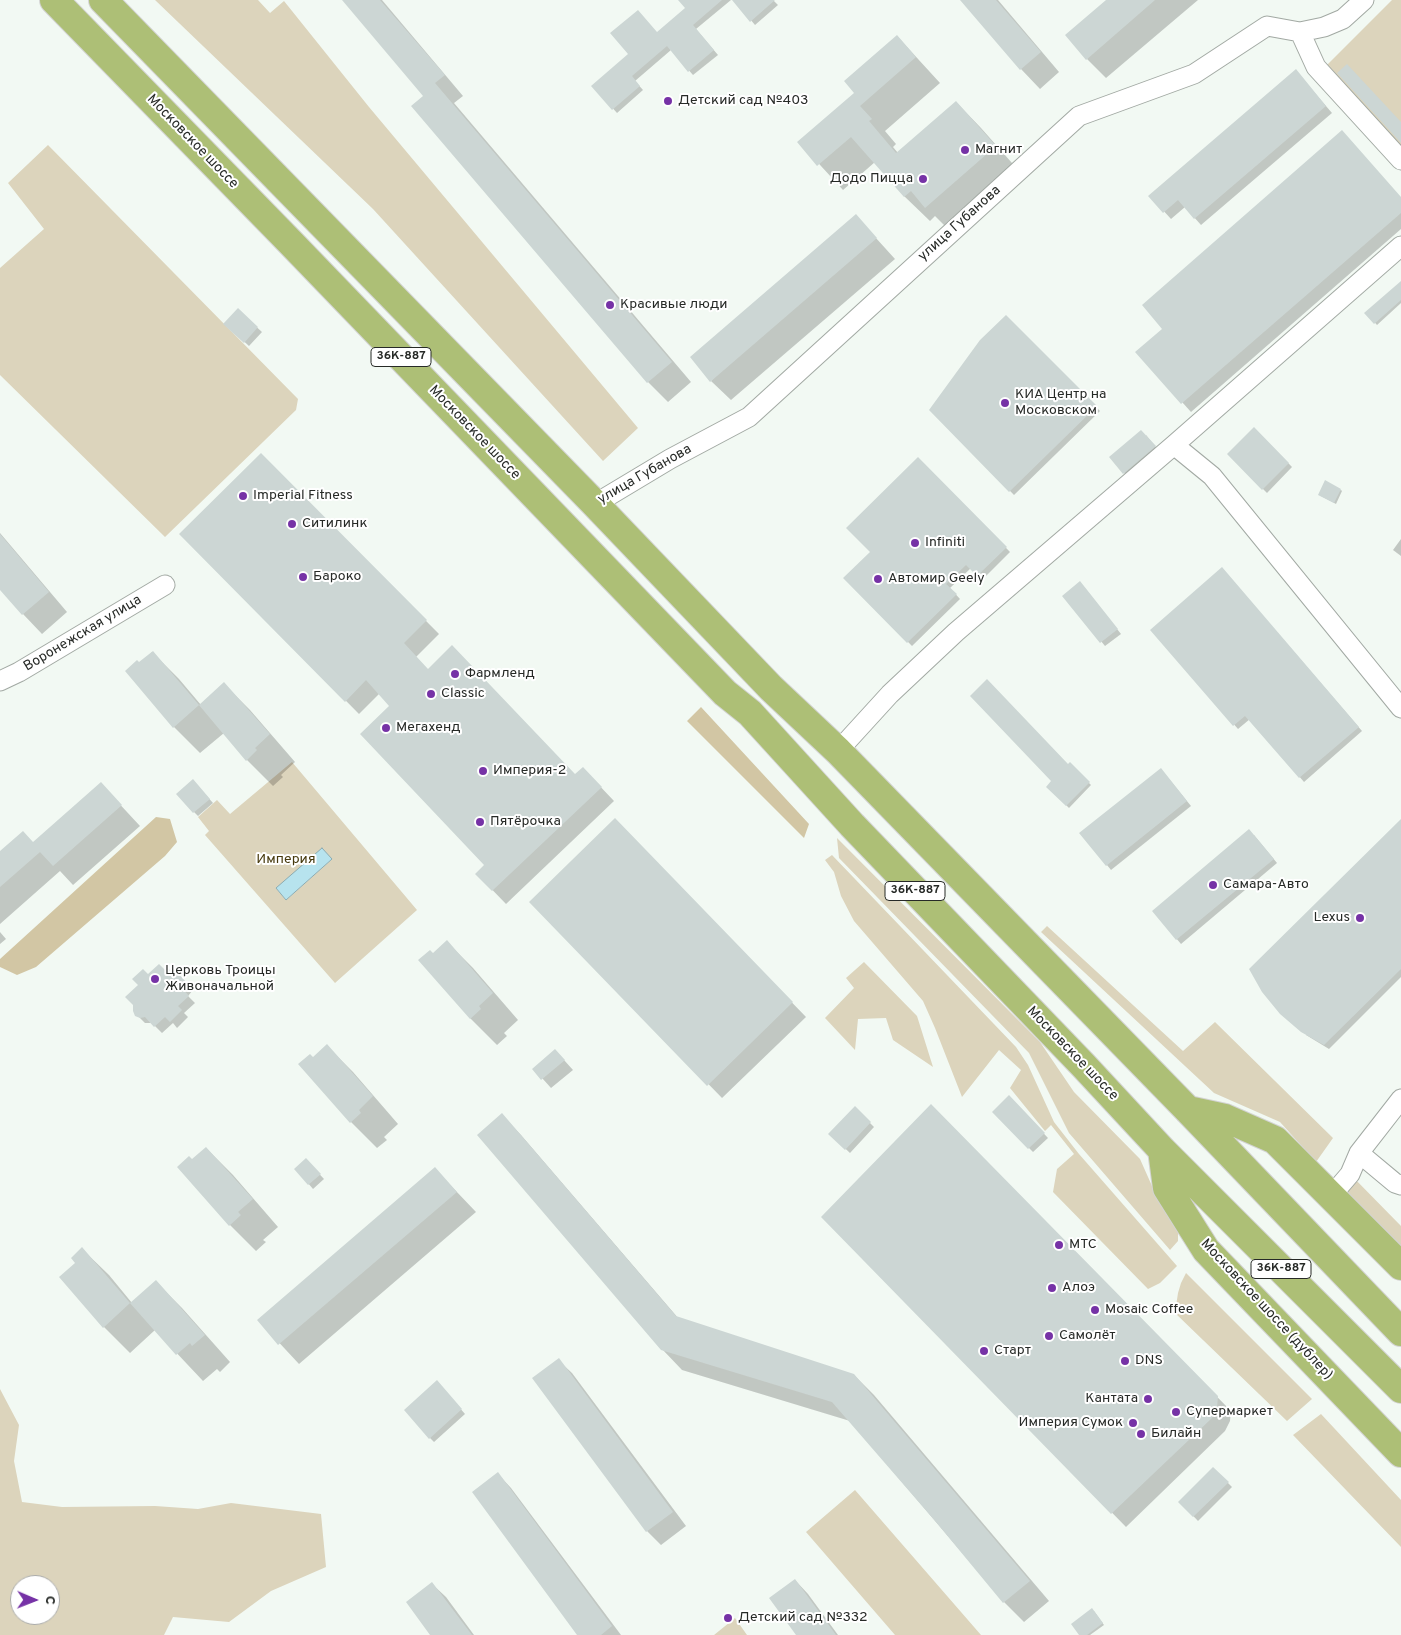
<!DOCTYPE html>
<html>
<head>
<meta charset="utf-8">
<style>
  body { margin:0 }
  #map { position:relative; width:1401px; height:1635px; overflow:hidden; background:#f2f9f3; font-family:Overpass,sans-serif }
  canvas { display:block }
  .north { position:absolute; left:10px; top:1575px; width:50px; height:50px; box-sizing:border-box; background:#fff; border:1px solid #a9aaa9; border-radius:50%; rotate:91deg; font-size:14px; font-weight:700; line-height:20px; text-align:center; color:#272a27 }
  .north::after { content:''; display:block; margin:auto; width:18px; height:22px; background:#7632a6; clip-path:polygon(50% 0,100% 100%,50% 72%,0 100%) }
</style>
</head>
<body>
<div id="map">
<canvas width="1401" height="1635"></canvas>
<div class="north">С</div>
</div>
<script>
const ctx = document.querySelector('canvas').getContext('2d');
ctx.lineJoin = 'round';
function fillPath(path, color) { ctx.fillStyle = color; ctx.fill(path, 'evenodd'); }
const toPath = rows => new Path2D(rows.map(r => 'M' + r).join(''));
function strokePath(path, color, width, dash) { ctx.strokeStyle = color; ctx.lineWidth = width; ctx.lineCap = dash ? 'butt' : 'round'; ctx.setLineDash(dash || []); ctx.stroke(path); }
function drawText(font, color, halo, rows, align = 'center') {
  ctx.font = font + ' Overpass,sans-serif'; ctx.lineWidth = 4; ctx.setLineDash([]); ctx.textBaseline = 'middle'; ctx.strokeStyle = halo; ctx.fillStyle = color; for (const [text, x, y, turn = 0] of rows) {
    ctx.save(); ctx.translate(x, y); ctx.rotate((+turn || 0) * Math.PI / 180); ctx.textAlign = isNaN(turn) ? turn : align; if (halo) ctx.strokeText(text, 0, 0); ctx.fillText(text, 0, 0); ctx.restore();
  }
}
const green = toPath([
  [155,0,258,0,270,13,284,1,369,107,638,428,603,461,373,209],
  [1392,0,1401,0,1401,149,1324,68],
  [48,145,298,399,296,410,165,537,0,375,0,268,44,229,8,183],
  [292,762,417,910,335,983,205,835,209,831,198,817,217,800,230,814],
  [332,859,286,900,276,888],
  [837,838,1040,1042,1074,1092,1140,1159,1156,1195,1178,1223,1178,1241,1170,1250,1069,1133,1029,1053,839,858],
  [832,855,1016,1047,1028,1065,1054,1122,1079,1154,1177,1266,1160,1283,1148,1289,1053,1192,1057,1169,1074,1154,1051,1125,1045,1131,1010,1088,1021,1070,999,1050,962,1097,935,1028,923,1001,854,921,841,896,834,872,825,860],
  [1047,926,1183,1051,1215,1022,1333,1138,1316,1162,1280,1122,1214,1093,1041,932],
  [864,962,917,1016,933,1067,893,1040,886,1018,858,1019,855,1050,825,1018,854,988,846,978],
  [1350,1174,1401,1226,1401,1247,1341,1186],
  [1186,1273,1312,1399,1287,1421,1175,1313,1178,1293,1181,1283],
  [0,1389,19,1425,14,1461,22,1502,62,1507,155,1506,198,1509,231,1503,321,1514,326,1567,271,1591,229,1622,173,1617,164,1635,0,1635],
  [20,1585,50,1585,50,1615,20,1615],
  [1321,1414,1401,1500,1401,1547,1293,1435],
  [855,1490,981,1635,895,1635,806,1532],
  [735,1618,747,1635,714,1635]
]);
const forest = toPath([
  [701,707,809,824,804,838,687,721],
  [156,817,170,819,177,842,165,856,36,967,17,975,0,967,0,959]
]);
const water = toPath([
  [322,848,332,859,286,900,276,888,322,848]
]);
const shadow = toPath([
  [343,0,382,0,463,96,454,103,691,382,668,402,648,382,413,106,425,96],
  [680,0,731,0,696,29,718,55,693,75,671,50,635,81,643,90,617,113,593,86,687,9],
  [734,0,773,0,778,5,755,25],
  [961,0,998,0,1059,72,1040,89,1021,69],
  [1108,0,1198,0,1106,78,1087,59],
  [897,36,940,83,885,131,896,144,893,147,898,153,956,102,981,128,1020,172,951,232,935,216,930,221,904,196,875,162,843,190,799,142,855,93],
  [1302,78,1332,113,1201,225,1185,207,1171,219,1150,196],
  [1342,131,1401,198,1401,229,1191,412,1137,352,1164,329],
  [856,216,895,259,731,400,711,381],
  [1401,283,1401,303,1377,325,1366,313],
  [238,310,262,332,249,346,225,324],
  [1006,317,1100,411,1014,495,931,410],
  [1254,428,1292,467,1267,493,1228,454],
  [1146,435,1159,451,1128,477,1124,473],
  [261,455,439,634,416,657,428,670,575,776,596,782,614,801,506,904,477,874,486,865,391,706,380,693,359,714,181,534],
  [918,458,1010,552,982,580,971,568,950,588,960,599,912,646,845,578,871,552],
  [1341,490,1342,491,1336,504,1321,496],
  [0,533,67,612,42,634,23,614,0,587],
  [1401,539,1401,556,1393,550],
  [1226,573,1362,731,1304,782,1250,719,1238,729,1152,630],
  [1084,587,1121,634,1105,646,1064,596],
  [152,652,179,679,201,705,224,684,250,710,295,762,281,775,283,777,273,786,247,760,224,733,200,753,174,727,139,664],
  [1070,764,1091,785,1069,808,1048,787],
  [1165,774,1191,806,1111,870,1081,833],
  [101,784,140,826,73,885,60,871,0,924,0,852,33,843],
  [197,785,213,803,198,816,194,812],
  [1401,821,1401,977,1329,1049,1306,1035],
  [629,834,806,1017,722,1098,531,902],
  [1254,835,1277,863,1181,944,1153,911],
  [0,932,6,939,0,944],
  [447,942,473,968,518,1020,504,1033,507,1036,497,1045,470,1018,433,955],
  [172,969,193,990,188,996,195,1003,184,1013,188,1017,177,1028,173,1023,162,1033,152,1023,145,1023,135,1013,148,976,167,974],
  [327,1046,353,1072,398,1124,384,1137,387,1140,377,1148,351,1122,313,1059],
  [564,1060,573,1070,551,1088,534,1069],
  [1009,1097,1048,1138,1033,1152,993,1112],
  [931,1106,1231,1411,1230,1421,1225,1431,1126,1527,823,1217],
  [855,1108,874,1127,850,1153,830,1134],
  [502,1115,521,1135,679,1319,854,1375,874,1395,1049,1601,1024,1622,1004,1602,850,1421,682,1370,662,1349],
  [206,1148,233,1175,278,1227,263,1240,266,1242,256,1251,230,1225,192,1161],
  [310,1164,324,1179,313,1189,296,1169],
  [435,1169,476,1212,299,1364,259,1321],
  [82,1249,109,1275,132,1303,156,1282,182,1308,230,1362,220,1372,217,1369,203,1381,155,1330,130,1353,104,1327,77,1263],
  [558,1360,572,1373,686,1526,661,1545,647,1531,534,1378],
  [441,1386,465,1414,434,1442,430,1438],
  [1213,1468,1232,1487,1198,1521,1180,1502],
  [498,1474,511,1488,621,1635,579,1635],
  [795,1580,808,1594,838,1635,798,1635],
  [432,1584,446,1597,474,1635,432,1635],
  [1094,1611,1104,1625,1090,1635,1080,1635]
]);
const building = toPath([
  [342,0,380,0,445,75,435,83,672,362,647,383,411,106,423,96],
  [678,0,722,0,693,25,714,50,688,72,667,46,632,76,640,86,612,110,591,86,628,54,610,33,638,10,657,32,685,8],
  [732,0,775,0,750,22],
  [960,0,996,0,1041,52,1020,70],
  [1106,0,1155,0,1086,60,1065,35],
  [897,35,916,57,860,106,872,119,869,121,896,153,956,101,996,146,925,208,911,191,904,197,851,137,817,166,797,142,854,93,844,81],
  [1347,64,1401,122,1401,143,1337,73],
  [1296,69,1326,106,1194,219,1178,200,1163,213,1148,196],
  [1342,130,1401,197,1401,213,1181,404,1135,352,1162,329,1142,305],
  [856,214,877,238,710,382,690,357],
  [1401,281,1401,300,1374,324,1364,313],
  [238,308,258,327,244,343,223,324],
  [1006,315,1097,406,1009,492,929,410,980,340],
  [1254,427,1289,463,1262,490,1227,454],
  [1141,430,1156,446,1123,474,1109,457],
  [261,453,427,620,404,643,428,669,452,645,575,774,583,767,602,787,492,891,475,874,484,865,360,734,389,706,366,680,345,702,179,534],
  [918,457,1007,547,977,576,966,565,946,584,957,594,907,643,843,578,870,552,846,528],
  [1325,480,1341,489,1334,503,1318,495],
  [0,534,49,592,22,615,0,590],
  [1222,567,1359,727,1299,778,1245,716,1233,726,1150,630],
  [1080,581,1118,629,1100,643,1062,596],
  [153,651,199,705,224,682,270,734,255,748,257,750,246,761,199,705,173,728,125,671,137,660,139,662],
  [987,679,1068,764,1070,762,1090,782,1066,806,1046,787,1051,781,970,696],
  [1161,768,1187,801,1106,866,1079,833],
  [193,779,210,799,193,813,176,794],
  [101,782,122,805,53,866,40,852,0,887,0,851,23,831,33,842],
  [615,818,793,1002,707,1086,529,902],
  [1401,819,1401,969,1324,1045,1301,1032,1280,1014,1262,992,1249,969],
  [1249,829,1274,859,1176,940,1152,911],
  [447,940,493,993,479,1006,481,1009,470,1019,418,960,430,950,433,953],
  [159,964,167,972,172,967,187,983,182,988,189,996,178,1006,182,1010,170,1022,165,1017,154,1027,145,1017,140,1018,135,1016,133,1011,133,1005,125,997,138,985,132,979,143,969,148,974],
  [327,1044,373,1096,359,1110,361,1113,350,1123,298,1064,310,1054,313,1057],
  [555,1049,565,1060,541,1080,532,1069],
  [1009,1095,1045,1133,1028,1149,992,1112],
  [931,1104,1218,1396,1217,1407,1212,1418,1111,1514,821,1217],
  [855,1106,871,1122,845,1150,828,1134],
  [502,1113,676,1316,854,1374,1030,1581,1003,1603,936,1522,832,1402,661,1350,477,1135],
  [206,1147,253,1199,238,1212,241,1215,229,1226,177,1167,189,1156,192,1159],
  [306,1158,321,1174,308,1185,294,1169],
  [435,1167,457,1192,278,1345,257,1320],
  [82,1247,130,1303,103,1328,59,1277,75,1263,71,1258],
  [156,1280,205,1335,192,1346,190,1343,176,1355,130,1303],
  [559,1358,673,1512,646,1532,532,1378],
  [437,1380,462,1409,429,1439,404,1410],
  [1213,1467,1229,1482,1193,1517,1178,1502],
  [498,1472,612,1626,601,1635,577,1635,472,1492],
  [795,1579,836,1635,796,1635,769,1598],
  [432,1582,472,1635,430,1635,406,1602],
  [1092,1608,1103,1623,1087,1635,1079,1635,1071,1624]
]);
const minor = toPath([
  [1300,32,1316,67,1401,160],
  [1174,445,1212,476,1401,708],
  [595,504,670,459,749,417,1079,116,1194,74,1267,26,1300,32,1324,27,1343,19,1364,0],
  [0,681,19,672,165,585],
  [838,751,890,694,956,632,1174,445,1401,246],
  [1359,1153,1395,1183,1401,1185],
  [1332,1195,1350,1174,1359,1153,1401,1099]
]);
const primary = toPath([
  [54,0,292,244,725,693,750,713,852,825,1084,1066,1162,1150,1401,1389],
  [103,0,595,504,771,688,838,751,1188,1110,1401,1332],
  [1188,1110,1225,1118,1275,1140,1401,1266],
  [1162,1150,1167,1188,1206,1250,1401,1453]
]);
const markers = [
  [668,101,5,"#7632a6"],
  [965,150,5,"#7632a6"],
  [923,179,5,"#7632a6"],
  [610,305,5,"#7632a6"],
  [1005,403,5,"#7632a6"],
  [243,496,5,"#7632a6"],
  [292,524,5,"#7632a6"],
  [915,543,5,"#7632a6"],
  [303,577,5,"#7632a6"],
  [878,579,5,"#7632a6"],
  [455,674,5,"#7632a6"],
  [431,694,5,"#7632a6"],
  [386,728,5,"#7632a6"],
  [483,771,5,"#7632a6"],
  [480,822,5,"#7632a6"],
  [1213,885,5,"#7632a6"],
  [1360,918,5,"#7632a6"],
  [155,979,5,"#7632a6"],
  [1059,1245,5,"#7632a6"],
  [1052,1288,5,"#7632a6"],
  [1095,1310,5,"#7632a6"],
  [1049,1336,5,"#7632a6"],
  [984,1351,5,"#7632a6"],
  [1125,1361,5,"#7632a6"],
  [1148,1399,5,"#7632a6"],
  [1176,1412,5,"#7632a6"],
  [1133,1423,5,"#7632a6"],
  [1141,1434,5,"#7632a6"],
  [728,1618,5,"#7632a6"]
];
const shields = [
  [401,357,60],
  [915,891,60],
  [1281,1269,60]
];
const shieldNames = [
  ["36К-887",401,357],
  ["36К-887",915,891],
  ["36К-887",1281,1269]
];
const poiNames = [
  ["Детский сад №403",678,101],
  ["Магнит",975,150],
  ["Додо Пицца",913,179,"right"],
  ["Красивые люди",620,305],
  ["КИА Центр на",1015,395],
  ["Московском",1015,411],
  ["Imperial Fitness",253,496],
  ["Ситилинк",302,524],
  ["Infiniti",925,543],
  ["Бароко",313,577],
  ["Автомир Geely",888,579],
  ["Фармленд",465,674],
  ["Classic",441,694],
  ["Мегахенд",396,728],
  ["Империя-2",493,771],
  ["Пятёрочка",490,822],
  ["Самара-Авто",1223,885],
  ["Lexus",1350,918,"right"],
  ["Церковь Троицы",165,971],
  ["Живоначальной",165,987],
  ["МТС",1069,1245],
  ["Алоэ",1062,1288],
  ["Mosaic Coffee",1105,1310],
  ["Самолёт",1059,1336],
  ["Старт",994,1351],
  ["DNS",1135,1361],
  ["Кантата",1138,1399,"right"],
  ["Супермаркет",1186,1412],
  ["Империя Сумок",1123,1423,"right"],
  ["Билайн",1151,1434],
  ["Детский сад №332",738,1618]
];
const streetNames = [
  ["Московское шоссе",192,142,46],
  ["улица Губанова",960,224,-42],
  ["Московское шоссе",474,433,46],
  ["улица Губанова",645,475,-30],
  ["Воронежская улица",83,634,-31],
  ["Московское шоссе",1072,1054,46],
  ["Московское шоссе (дублер)",1266,1310,47]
];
const parkNames = [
  ["Империя",286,860]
];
fillPath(green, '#dcd4bc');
fillPath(forest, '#d2c6a4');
fillPath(water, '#b7e3ee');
strokePath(water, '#8cacb2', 1);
fillPath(shadow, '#0003');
fillPath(building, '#ccd6d4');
strokePath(minor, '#a2a9a3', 21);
strokePath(primary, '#d4d4d4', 30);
strokePath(minor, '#fff', 19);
strokePath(primary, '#adbf76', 28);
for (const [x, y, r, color] of markers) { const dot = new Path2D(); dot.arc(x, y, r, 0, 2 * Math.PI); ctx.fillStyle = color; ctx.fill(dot); strokePath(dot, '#fff', 2); }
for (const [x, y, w] of shields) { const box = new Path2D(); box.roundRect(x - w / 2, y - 9.5, w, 19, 4); ctx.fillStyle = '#fff'; ctx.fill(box); strokePath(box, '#272a27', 1); }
drawText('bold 12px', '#272a27', null, shieldNames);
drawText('14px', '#272a27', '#fff', poiNames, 'left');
drawText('14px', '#272a27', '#fff', streetNames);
drawText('14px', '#46390d', '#fff', parkNames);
</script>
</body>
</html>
